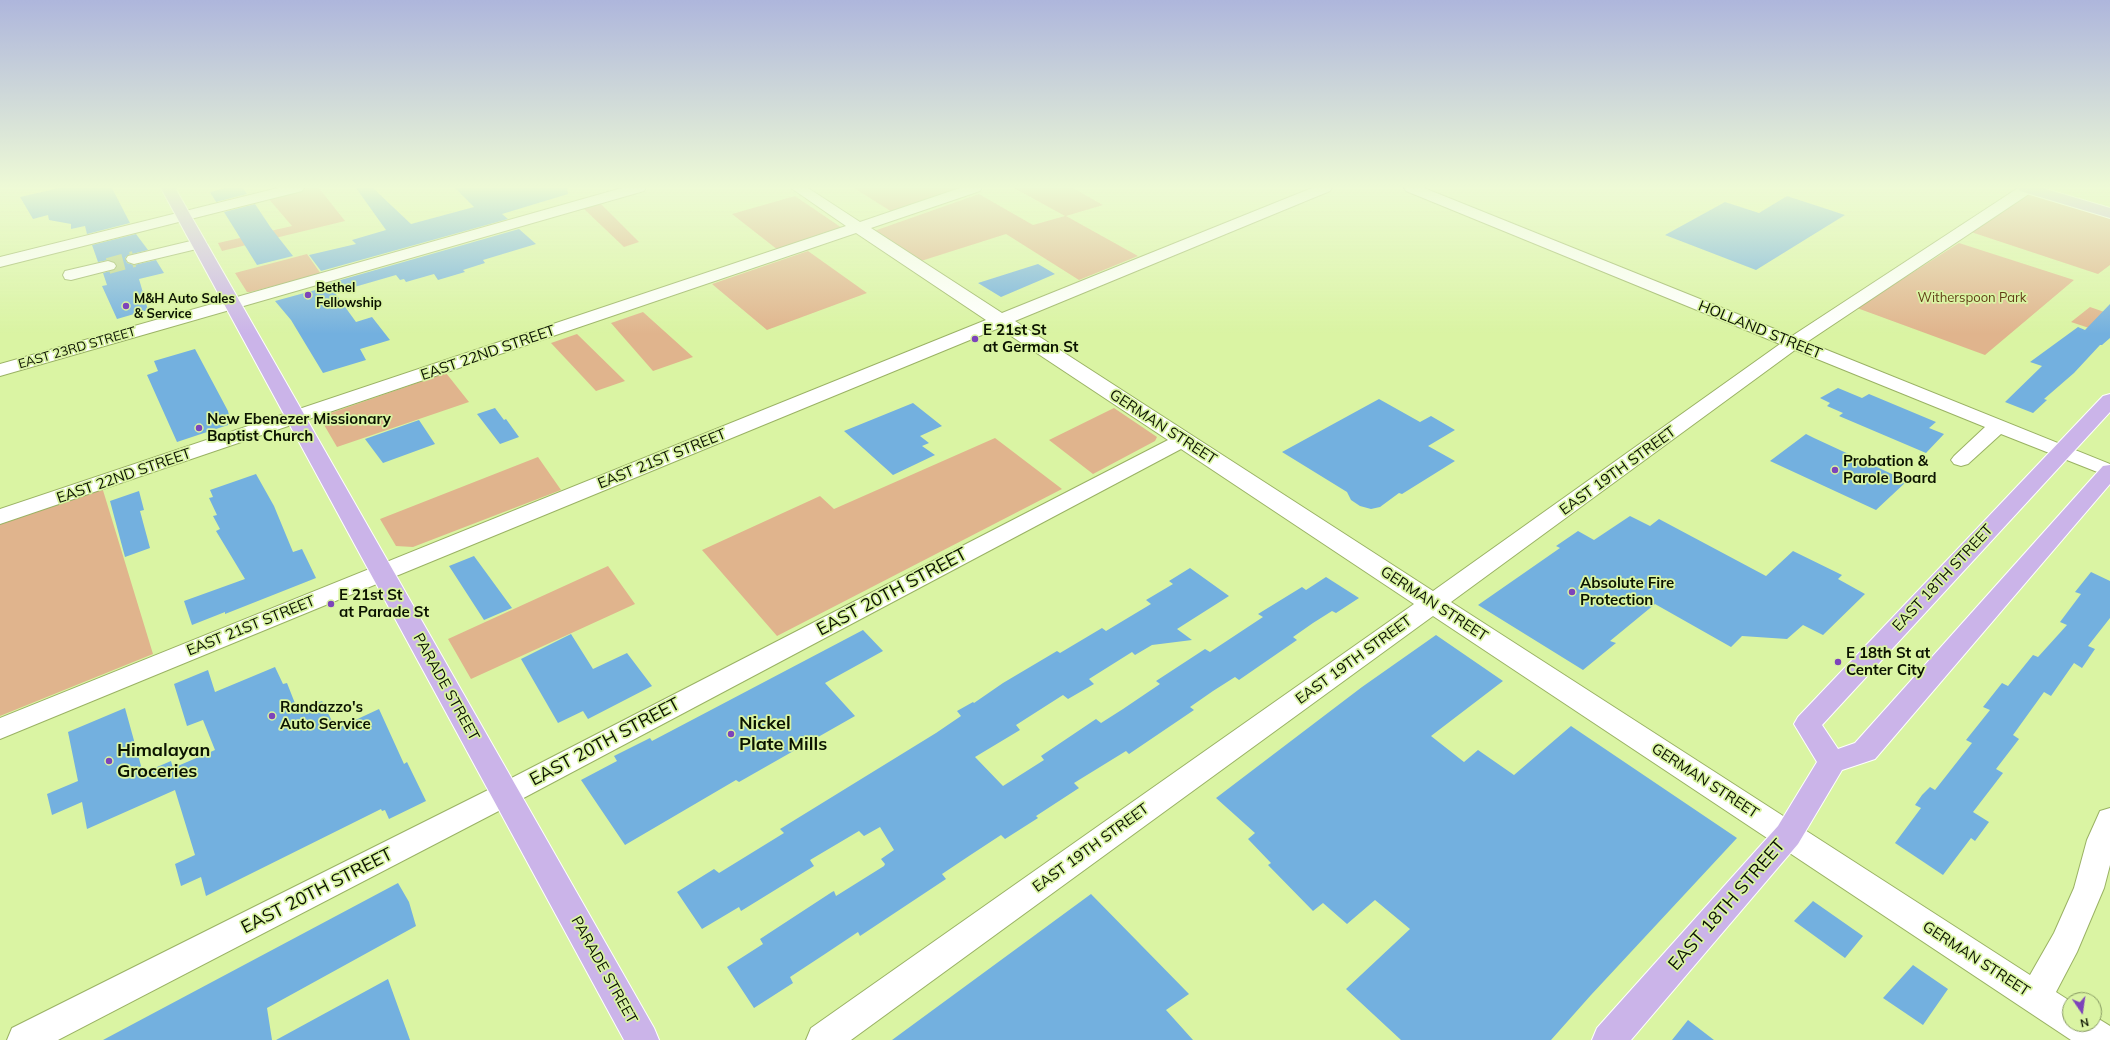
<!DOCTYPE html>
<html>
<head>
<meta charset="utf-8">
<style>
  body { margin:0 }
  #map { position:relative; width:2110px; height:1040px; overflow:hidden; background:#daf4a3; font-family:Mulish,sans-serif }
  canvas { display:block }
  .north { position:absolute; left:2062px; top:992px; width:40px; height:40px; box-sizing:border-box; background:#daf4a3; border:1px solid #879a62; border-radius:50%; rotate:167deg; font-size:11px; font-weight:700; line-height:16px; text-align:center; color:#0b1300 }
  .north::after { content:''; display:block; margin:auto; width:14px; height:18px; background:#7d44ba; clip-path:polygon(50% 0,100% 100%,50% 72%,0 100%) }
</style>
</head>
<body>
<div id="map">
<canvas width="2110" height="1040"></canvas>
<div class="north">N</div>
</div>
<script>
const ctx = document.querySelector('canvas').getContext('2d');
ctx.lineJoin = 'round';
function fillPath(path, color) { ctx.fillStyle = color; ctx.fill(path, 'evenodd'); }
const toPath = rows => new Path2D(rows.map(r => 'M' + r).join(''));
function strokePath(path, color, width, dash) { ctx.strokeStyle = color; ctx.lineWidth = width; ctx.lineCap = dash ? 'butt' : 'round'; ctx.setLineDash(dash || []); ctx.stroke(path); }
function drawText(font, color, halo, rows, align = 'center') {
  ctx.font = font + ' Mulish,sans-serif'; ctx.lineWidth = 3.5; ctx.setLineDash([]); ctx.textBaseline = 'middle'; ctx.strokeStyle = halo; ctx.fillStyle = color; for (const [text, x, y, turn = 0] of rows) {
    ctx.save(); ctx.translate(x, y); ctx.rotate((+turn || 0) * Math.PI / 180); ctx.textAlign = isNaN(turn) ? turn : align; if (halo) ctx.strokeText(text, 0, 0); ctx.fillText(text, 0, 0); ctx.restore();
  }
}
const green = toPath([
  [308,188,319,188,345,221,222,251,218,243,292,226,268,198],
  [854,188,965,188,892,212],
  [1014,188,1073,188,1103,205,1066,216,1138,256,1079,280,1006,234,921,261,874,231,979,194,1033,225,1065,216],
  [2029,194,2110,218,2110,265,2098,274,1971,232],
  [795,196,842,228,778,250,732,214],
  [600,203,639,242,624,247,583,208],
  [1959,243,2074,280,1985,355,1857,308],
  [808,251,867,293,767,330,712,284],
  [307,254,321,274,250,292,247,292,235,273],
  [2090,307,2110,314,2110,335,2071,322],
  [643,312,693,357,653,371,611,323],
  [577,334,625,381,596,391,551,343],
  [446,373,469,402,337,447,320,418,325,415],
  [1114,408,1157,437,1155,441,1093,474,1049,440],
  [995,438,1062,489,777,636,702,550,820,496,834,509],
  [538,457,561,490,413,547,396,546,380,519],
  [102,487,153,654,0,716,0,522],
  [608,566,635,604,471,679,448,639]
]);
const building = toPath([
  [59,188,112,188,130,223,87,234,85,226,71,229,71,224,49,220,48,215,33,219,20,197],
  [225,188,243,188,247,194,216,202,210,192],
  [356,188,373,188,411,224,474,207,455,188,567,188,568,194,502,214,508,219,321,271,309,255,356,244,352,240,386,230],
  [1787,196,1845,215,1756,270,1665,235,1725,202,1759,213],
  [255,204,271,228,293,256,257,265,224,212],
  [519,229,536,244,483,260,485,263,463,270,465,272,438,280,434,274,406,282,404,279,400,280,396,275,337,292,330,283],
  [136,234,148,250,128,255,125,258,127,263,134,265,156,260,164,273,139,279,148,310,117,319,102,286,107,285,103,273,114,270,117,265,114,262,108,260,98,262,92,245],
  [1038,264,1055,274,1001,297,978,283],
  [330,286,356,322,372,317,390,340,360,349,366,360,323,373,291,320,275,301],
  [2110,304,2110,338,2102,345,2100,345,2074,373,2044,399,2047,400,2033,413,2005,402,2042,366,2030,362,2078,327,2085,330],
  [195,349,228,411,231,424,177,442,147,375,158,371,154,361],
  [1838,388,1862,398,1869,394,1936,422,1929,428,1944,434,1926,453,1839,416,1843,413,1827,406,1830,403,1820,398],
  [1379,399,1420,422,1431,416,1455,430,1428,446,1455,461,1402,494,1399,493,1380,507,1371,509,1360,506,1351,500,1347,492,1282,452],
  [913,403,942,426,920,436,929,443,922,446,935,455,893,475,844,431],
  [495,408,504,420,506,419,519,437,500,444,477,414],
  [419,420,435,444,383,463,365,439],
  [1806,434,1814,438,1907,481,1876,510,1770,461],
  [256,474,274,506,293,552,302,549,316,578,225,614,225,612,192,625,184,601,245,579,216,531,220,529,213,516,217,515,209,498,213,497,210,490],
  [139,491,144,510,140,511,150,548,125,557,110,501],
  [1630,516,1650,526,1659,519,1766,576,1793,551,1842,575,1838,579,1865,594,1823,635,1803,625,1787,639,1742,636,1731,647,1655,604,1610,641,1616,643,1583,670,1478,605,1560,548,1556,546,1578,531,1594,540],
  [474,556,512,608,484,620,449,566],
  [1190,568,1229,596,1177,629,1192,640,1152,645,1135,655,1132,652,1089,679,1094,684,1068,699,1063,695,1016,725,1020,730,975,757,1003,786,1044,760,1041,756,1096,719,1101,723,1123,709,1160,684,1156,681,1205,649,1210,652,1263,617,1258,614,1302,587,1306,590,1326,577,1359,598,1336,613,1332,611,1313,623,1293,637,1297,640,1239,680,1235,677,1213,691,1190,707,1194,710,1129,754,1126,751,1074,783,1079,788,1036,816,1038,818,1005,839,1001,835,972,854,942,874,946,879,860,936,858,932,825,954,790,977,793,983,754,1008,727,967,763,944,760,939,832,892,834,891,836,896,884,866,885,864,881,859,894,850,880,827,864,836,859,831,810,860,814,866,741,911,739,907,702,929,677,892,714,869,719,873,784,833,780,829,936,733,961,716,957,711,973,702,974,703,1003,683,1057,651,1060,653,1102,628,1106,631,1151,604,1146,600,1173,584,1169,581],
  [2091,572,2110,581,2110,618,2088,646,2095,649,2082,668,2074,663,2051,696,2044,692,2013,735,2019,739,1996,769,2003,773,1973,812,1989,822,1975,841,1971,838,1943,875,1895,843,1921,808,1915,805,1922,795,1930,787,1935,790,1972,743,1966,740,1990,710,1983,707,2002,683,2008,686,2033,655,2038,657,2067,625,2060,622,2081,594,2075,592],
  [863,630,883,651,825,683,855,716,739,782,736,780,625,845,581,780,617,761,614,756,650,738,652,741],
  [571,634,593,669,627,653,652,686,588,719,583,711,558,723,521,659],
  [1436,635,1503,681,1431,736,1464,762,1478,750,1514,775,1571,726,1737,838,1591,995,1551,1040,1401,1040,1346,989,1410,929,1375,900,1347,924,1323,903,1313,911,1268,865,1271,863,1248,839,1255,833,1216,798,1362,687],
  [275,667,283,684,287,683,298,711,322,701,336,729,379,709,404,764,407,762,426,801,389,819,385,810,382,811,381,809,206,896,201,877,181,886,175,864,195,855,175,790,87,829,82,802,52,815,47,794,78,781,68,732,125,708,143,773,171,761,173,768,215,750,203,720,187,726,174,684,208,670,215,692],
  [398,883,409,902,416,926,267,1008,272,1040,103,1040],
  [1091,894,1189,994,1166,1010,1193,1040,892,1040],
  [1813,901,1863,936,1845,958,1794,921],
  [1913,965,1948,989,1923,1025,1883,998],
  [388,979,410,1040,276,1040],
  [1688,1020,1714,1040,1672,1040]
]);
const minorTunnel = toPath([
  [108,266,134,259]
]);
const minor = toPath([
  [278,188,304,188,302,191,0,267,0,257,278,188],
  [622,188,646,188,644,191,0,376,0,364,622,188],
  [791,188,808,188,860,222,960,188,982,188,980,191,871,228,1002,313,1312,188,1332,188,1330,191,1015,321,1433,591,1780,344,1406,191,1404,188,1424,188,1792,336,2018,188,2034,188,2032,192,1807,342,2110,464,2110,477,2001,434,1968,464,1961,466,1954,464,1951,460,1954,456,1985,427,1795,350,1451,602,2030,975,2054,933,2074,888,2087,840,2096,820,2100,811,2110,808,2110,865,2104,888,2077,952,2056,992,2070,1001,2070,1024,2094,1024,2094,1016,2110,1026,2110,1040,2071,1040,1433,616,851,1040,806,1040,811,1028,1414,604,1181,449,516,802,58,1040,7,1040,12,1028,496,786,1168,440,999,328,0,739,0,718,986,320,856,233,0,524,0,509,846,226,791,188],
  [199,239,205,241,207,244,205,247,134,264,128,262,126,259,128,256,199,239],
  [108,261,114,263,116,266,114,269,71,280,65,279,63,275,65,271,108,261]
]);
const major = toPath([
  [161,188,175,188,654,1028,659,1040,624,1040,161,188],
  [2018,188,2042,188,2110,208,2110,218,2020,191,2018,188],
  [2110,394,2110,412,1822,725,1838,749,1855,743,2103,466,2110,465,2110,484,1875,759,1842,770,1798,844,1631,1040,1592,1040,1597,1028,1778,826,1817,762,1794,724,1798,717,2103,396,2110,394]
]);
const markers = [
  [308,295,4,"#7d44ba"],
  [126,306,4,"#7d44ba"],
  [975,339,4,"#7d44ba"],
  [199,428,4,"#7d44ba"],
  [1835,470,4,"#7d44ba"],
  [1572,592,4,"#7d44ba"],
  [331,604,4,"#7d44ba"],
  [1838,662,4,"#7d44ba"],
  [272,716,4,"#7d44ba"],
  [731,734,4,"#7d44ba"],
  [109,761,4,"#7d44ba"]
];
const farPoinames = [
  ["Bethel",316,288],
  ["Fellowship",316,303],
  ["M&H Auto Sales",134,299],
  ["& Service",134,314]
];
const farParknames = [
  ["Witherspoon Park",1972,298]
];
const farStreetnames = [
  ["EAST 23RD STREET",77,348,-16]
];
const poiNames = [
  ["E 21st St",983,330],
  ["at German St",983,347],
  ["New Ebenezer Missionary",207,419],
  ["Baptist Church",207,436],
  ["Probation &",1843,461],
  ["Parole Board",1843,478],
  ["Absolute Fire",1580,583],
  ["Protection",1580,600],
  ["E 21st St",339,595],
  ["at Parade St",339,612],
  ["E 18th St at",1846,653],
  ["Center City",1846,670],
  ["Randazzo's",280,707],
  ["Auto Service",280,724]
];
const streetNames = [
  ["HOLLAND STREET",1760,330,22],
  ["EAST 22ND STREET",488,353,-19],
  ["GERMAN STREET",1163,427,33],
  ["EAST 21ST STREET",662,459,-22],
  ["EAST 19TH STREET",1618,471,-36],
  ["EAST 22ND STREET",124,476,-19],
  ["EAST 18TH STREET",1943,578,-47],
  ["GERMAN STREET",1434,604,33],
  ["EAST 21ST STREET",251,626,-22],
  ["EAST 19TH STREET",1354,660,-36],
  ["PARADE STREET",446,687,61],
  ["GERMAN STREET",1705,781,33],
  ["EAST 19TH STREET",1091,848,-36],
  ["GERMAN STREET",1976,959,33],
  ["PARADE STREET",604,970,61]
];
const nearStreetnames = [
  ["EAST 20TH STREET",892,592,-28],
  ["EAST 20TH STREET",605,742,-28],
  ["EAST 20TH STREET",317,891,-27],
  ["EAST 18TH STREET",1727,905,-49]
];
const nearPoinames = [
  ["Nickel",739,724],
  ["Plate Mills",739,745],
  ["Himalayan",117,751],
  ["Groceries",117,772]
];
fillPath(green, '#e0b48d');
fillPath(building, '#73b0df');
strokePath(minorTunnel, '#bbd28b', 16, [16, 8]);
strokePath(minor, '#9ab264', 2);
strokePath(major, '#fff', 2);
fillPath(minor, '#fff');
fillPath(major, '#cbb4e9');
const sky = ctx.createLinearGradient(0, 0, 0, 334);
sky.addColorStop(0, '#aeb6dc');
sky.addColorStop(0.56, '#eefad6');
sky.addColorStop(1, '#eefad600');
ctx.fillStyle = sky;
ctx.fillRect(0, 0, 2110, 334);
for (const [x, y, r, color] of markers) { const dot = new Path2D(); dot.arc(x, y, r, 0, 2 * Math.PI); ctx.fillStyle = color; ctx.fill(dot); strokePath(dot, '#daf4a3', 1.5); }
drawText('bold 13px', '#0b1300', '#daf4a3', farPoinames, 'left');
drawText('13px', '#623d17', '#daf4a3', farParknames);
drawText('13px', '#0b1300', '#daf4a3', farStreetnames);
drawText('bold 15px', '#0b1300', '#daf4a3', poiNames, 'left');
drawText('15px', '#0b1300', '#daf4a3', streetNames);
drawText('18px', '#0b1300', '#daf4a3', nearStreetnames);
drawText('bold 18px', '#0b1300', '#daf4a3', nearPoinames, 'left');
</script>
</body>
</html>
